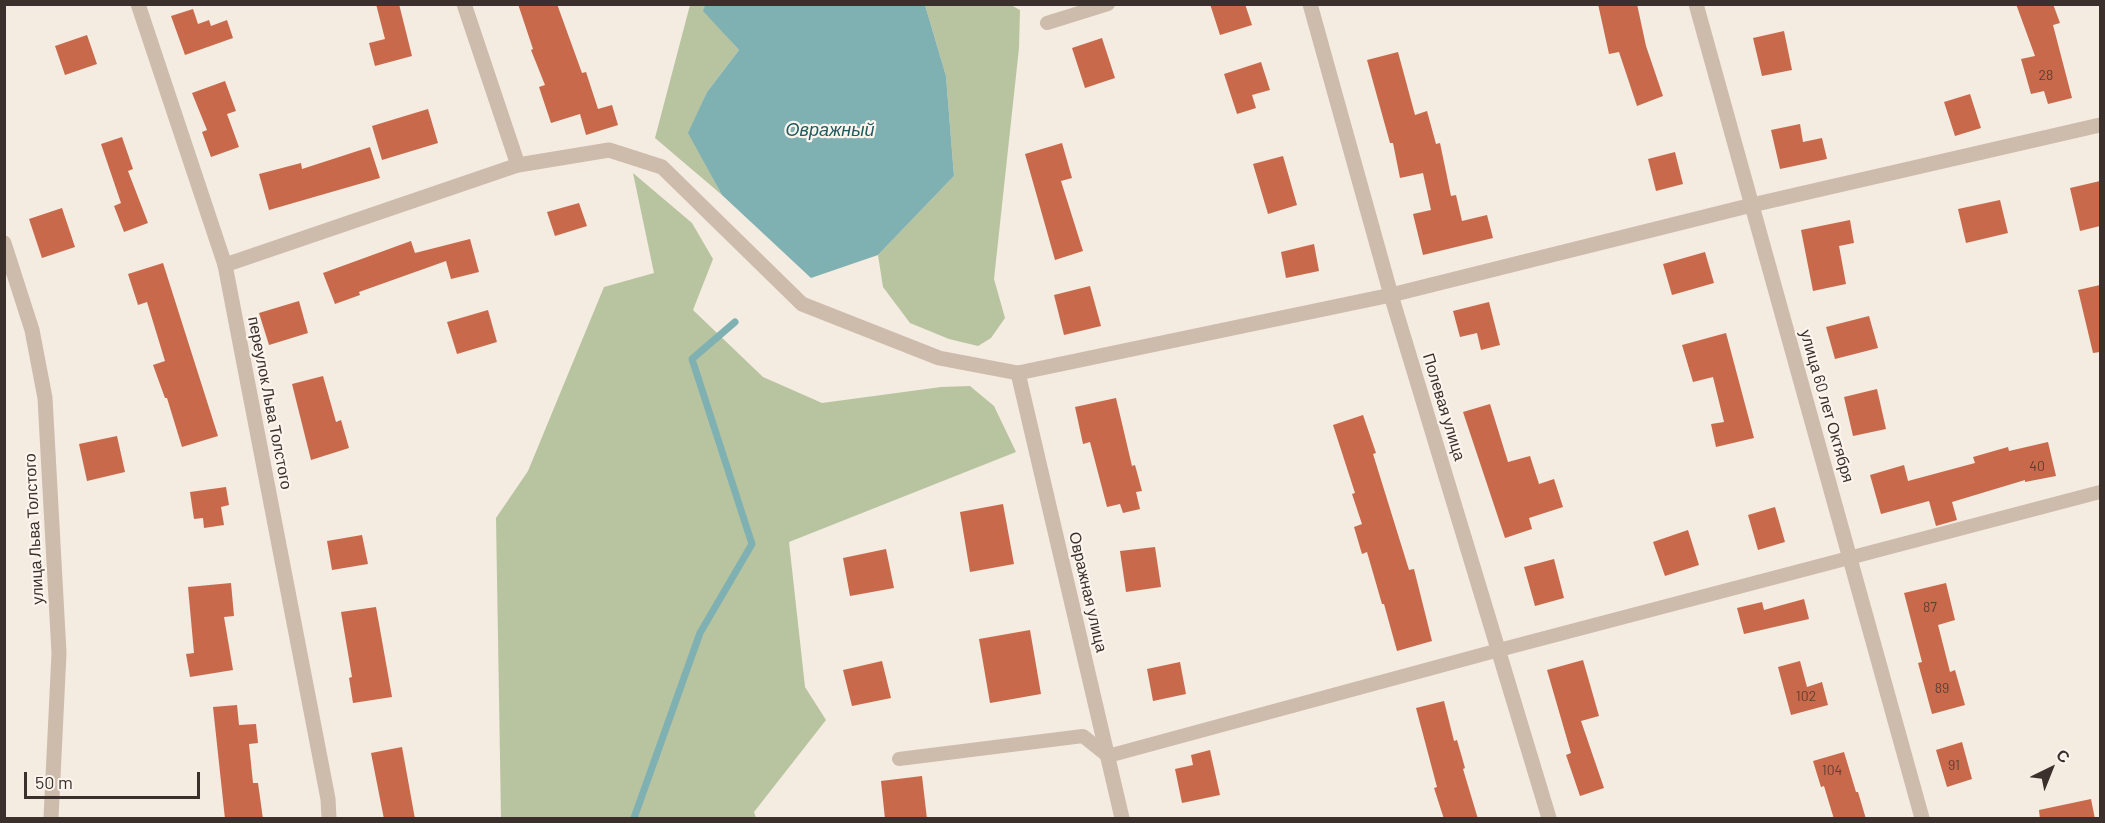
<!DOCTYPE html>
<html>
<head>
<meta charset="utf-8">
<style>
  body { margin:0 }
  #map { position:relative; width:2105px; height:823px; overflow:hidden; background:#f4ebe1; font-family:Barlow,sans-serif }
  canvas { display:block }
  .frame { position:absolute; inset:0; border:6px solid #3b302b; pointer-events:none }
  .north { position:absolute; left:2021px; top:739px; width:60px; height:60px; -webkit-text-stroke:4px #fbf5ee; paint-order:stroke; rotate:43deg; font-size:16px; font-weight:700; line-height:24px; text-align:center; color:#3b302b }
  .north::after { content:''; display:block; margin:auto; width:21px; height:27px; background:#3b302b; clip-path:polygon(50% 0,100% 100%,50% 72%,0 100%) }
  .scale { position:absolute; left:24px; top:772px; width:176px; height:27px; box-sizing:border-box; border:3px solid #3b302b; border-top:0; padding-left:8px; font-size:18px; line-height:21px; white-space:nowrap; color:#3b302b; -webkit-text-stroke:4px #fbf5ee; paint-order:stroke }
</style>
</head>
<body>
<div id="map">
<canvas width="2105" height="823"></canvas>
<div class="frame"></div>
<div class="north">С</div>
<div class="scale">50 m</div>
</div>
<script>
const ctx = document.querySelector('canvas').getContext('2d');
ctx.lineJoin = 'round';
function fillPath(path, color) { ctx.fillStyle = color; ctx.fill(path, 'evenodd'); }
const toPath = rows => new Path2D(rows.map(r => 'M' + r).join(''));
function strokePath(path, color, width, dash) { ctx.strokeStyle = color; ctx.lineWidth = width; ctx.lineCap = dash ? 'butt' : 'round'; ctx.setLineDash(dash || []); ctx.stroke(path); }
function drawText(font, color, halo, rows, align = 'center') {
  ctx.font = font + ' Barlow,sans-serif'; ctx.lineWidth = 4.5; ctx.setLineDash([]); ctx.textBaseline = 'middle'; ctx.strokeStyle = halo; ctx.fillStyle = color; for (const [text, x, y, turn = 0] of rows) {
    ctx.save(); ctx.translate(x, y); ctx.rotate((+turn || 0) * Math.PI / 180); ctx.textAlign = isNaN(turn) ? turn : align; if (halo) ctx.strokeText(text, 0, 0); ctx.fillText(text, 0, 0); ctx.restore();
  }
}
const green = toPath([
  [690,5,705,5,704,11,739,50,707,92,689,133,722,195,655,138],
  [925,5,1011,5,1020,10,1019,48,994,279,1005,318,991,338,978,346,949,339,910,323,883,287,878,255,954,176,946,76],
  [633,173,692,223,713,259,693,310,763,377,822,403,941,387,970,386,994,406,1016,452,789,542,805,687,826,720,754,812,756,818,501,818,496,518,528,471,604,287,654,273]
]);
const water = toPath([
  [705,5,925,5,946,76,954,176,878,255,811,278,722,195,688,133,707,92,739,50,703,11]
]);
const stream = toPath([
  [634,818,700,633,752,544,692,359,735,322]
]);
const building = toPath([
  [376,4,399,4,412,56,375,66,369,43,385,39],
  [518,4,557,4,582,73,586,72,598,109,612,105,618,125,586,135,580,114,551,123,539,87,545,85,531,50,533,49],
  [1210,4,1245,4,1252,25,1220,35],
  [1598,4,1637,4,1646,46,1663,96,1637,106,1619,52,1609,54],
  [2016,4,2053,4,2060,23,2053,25,2072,98,2048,104,2044,91,2031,94,2021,59,2035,56],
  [193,9,198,24,209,20,211,26,227,20,233,38,185,55,171,16],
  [1784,31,1792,70,1762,76,1753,38],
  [87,35,97,64,65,75,55,46],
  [1102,38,1115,78,1085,88,1072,48],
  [1398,52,1415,115,1427,111,1436,144,1440,143,1451,196,1456,195,1462,221,1487,215,1493,238,1423,255,1413,214,1431,210,1423,173,1400,178,1393,143,1390,143,1367,60],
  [1261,62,1270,90,1252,95,1256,108,1237,114,1224,74],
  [225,81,236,111,227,114,239,147,211,157,202,132,207,130,192,93],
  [1970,94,1981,128,1955,136,1944,102],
  [428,109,438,143,382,160,372,126],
  [1800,124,1803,142,1822,138,1827,159,1780,169,1771,130],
  [122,137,133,169,128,171,148,223,124,232,114,206,121,203,101,144],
  [1062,143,1072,178,1061,181,1083,251,1055,260,1025,154],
  [370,147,380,178,269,210,259,174,301,163,302,169],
  [1675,152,1683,184,1656,191,1648,159],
  [1283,156,1297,205,1268,214,1253,164],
  [2100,181,2100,226,2080,231,2070,188],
  [2000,200,2008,233,1966,243,1958,209],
  [579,203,587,226,555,236,547,212],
  [62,208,75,247,42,258,29,219],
  [1850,220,1854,243,1839,246,1846,284,1813,291,1801,230],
  [470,239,479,272,451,279,446,261,359,292,360,295,335,304,323,273,411,241,415,253],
  [1314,244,1319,271,1286,278,1281,252],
  [1705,252,1714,283,1672,295,1663,264],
  [163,263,218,436,182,447,167,398,165,398,153,365,165,361,147,302,138,305,128,274],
  [2100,285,2100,352,2093,353,2078,290],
  [1090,286,1101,326,1064,335,1054,295],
  [299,301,308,333,269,345,259,313],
  [1489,302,1500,345,1481,350,1477,333,1460,337,1453,311],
  [488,310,497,342,457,354,447,322],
  [1869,316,1878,348,1835,359,1826,327],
  [1726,333,1754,438,1716,447,1711,424,1724,422,1713,377,1693,382,1682,345],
  [323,376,336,422,341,420,349,448,311,460,292,384],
  [1877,389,1886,429,1853,436,1844,397],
  [1116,398,1132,466,1135,465,1142,491,1136,492,1140,509,1123,513,1120,504,1107,507,1090,442,1083,444,1075,407],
  [1490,404,1508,462,1530,456,1539,484,1554,479,1563,507,1529,518,1532,529,1505,538,1463,412],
  [1363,415,1376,453,1373,454,1409,570,1414,569,1432,641,1397,651,1384,604,1382,604,1367,552,1362,554,1354,527,1362,524,1352,494,1355,493,1333,425],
  [117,436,125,472,87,481,79,444],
  [2048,442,2056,476,2025,482,2025,480,1952,502,1957,520,1936,526,1929,501,1881,514,1870,475,1904,465,1908,481,1975,463,1973,457,2008,447,2009,451],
  [226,487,229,505,221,507,224,525,204,528,203,518,194,519,190,492],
  [1003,504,1014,564,970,572,960,512],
  [1775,507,1785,542,1758,550,1748,515],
  [1688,530,1699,565,1665,576,1653,542],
  [362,535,368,564,332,570,327,541],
  [1155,547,1161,587,1126,592,1120,551],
  [886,549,894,588,850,596,843,558],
  [1554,559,1564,598,1535,606,1524,567],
  [231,583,234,616,224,617,233,670,190,677,186,654,194,653,188,587],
  [1946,583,1955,620,1938,625,1950,672,1955,670,1965,705,1932,714,1918,663,1922,662,1904,593],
  [1804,599,1809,619,1744,634,1737,608,1762,602,1764,610],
  [376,607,392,697,353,703,349,678,352,677,341,612],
  [1030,630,1041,694,990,703,979,639],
  [1583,660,1599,716,1581,721,1604,788,1580,796,1566,755,1571,753,1547,670],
  [882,661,891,698,852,706,843,670],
  [1800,661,1807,687,1822,682,1828,705,1791,715,1778,667],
  [1180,662,1186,694,1153,701,1147,669],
  [1444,701,1454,741,1457,740,1465,768,1463,769,1478,819,1444,819,1434,788,1437,787,1416,708],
  [237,705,239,725,256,724,258,743,249,744,253,783,258,783,263,819,225,819,213,707],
  [1962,742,1972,779,1947,787,1936,750],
  [402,747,415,819,384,819,371,753],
  [1210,750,1220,795,1182,803,1175,769,1193,765,1191,755],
  [1844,752,1856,792,1858,792,1866,819,1834,819,1824,786,1821,787,1813,761],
  [922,776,927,819,885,819,881,781],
  [2091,799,2095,819,2040,819,2039,810]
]);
const service = toPath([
  [1047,23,1108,4],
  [899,759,1083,736,1108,756,1499,650,2100,492]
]);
const minor = toPath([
  [464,4,518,165],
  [1310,4,1391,295,1549,818],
  [1696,4,1922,818],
  [4,243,32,330,45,398,59,653,51,818],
  [225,265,328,799,329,818],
  [1018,373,1122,818]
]);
const tertiary = toPath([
  [138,4,225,265,518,165,609,150,662,167,802,304,939,358,1018,373,1391,295,1752,205,2100,125]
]);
const numberNames = [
  ["28",2046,75],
  ["40",2037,466],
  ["87",1930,607],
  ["89",1942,688],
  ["102",1806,696],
  ["91",1954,765],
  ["104",1832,770]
];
const streetNames = [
  ["переулок Льва Толстого",270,403,79],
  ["улица 60 лет Октября",1827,406,74],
  ["Полевая улица",1444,407,73],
  ["улица Льва Толстого",34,529,-93],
  ["Овражная улица",1088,592,77]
];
const waterNames = [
  ["Овражный",830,130]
];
fillPath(green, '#b8c4a0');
fillPath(water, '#7fb0b2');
strokePath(stream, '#7fb0b2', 7);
fillPath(building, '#c8694b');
strokePath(service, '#cdbbac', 14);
strokePath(minor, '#cdbbac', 15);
strokePath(tertiary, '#cdbbac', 15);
drawText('14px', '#5e3e33', null, numberNames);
drawText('16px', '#3b302b', '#fbf5ee', streetNames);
drawText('italic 18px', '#1f5a5e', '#fbf5ee', waterNames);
</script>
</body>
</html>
